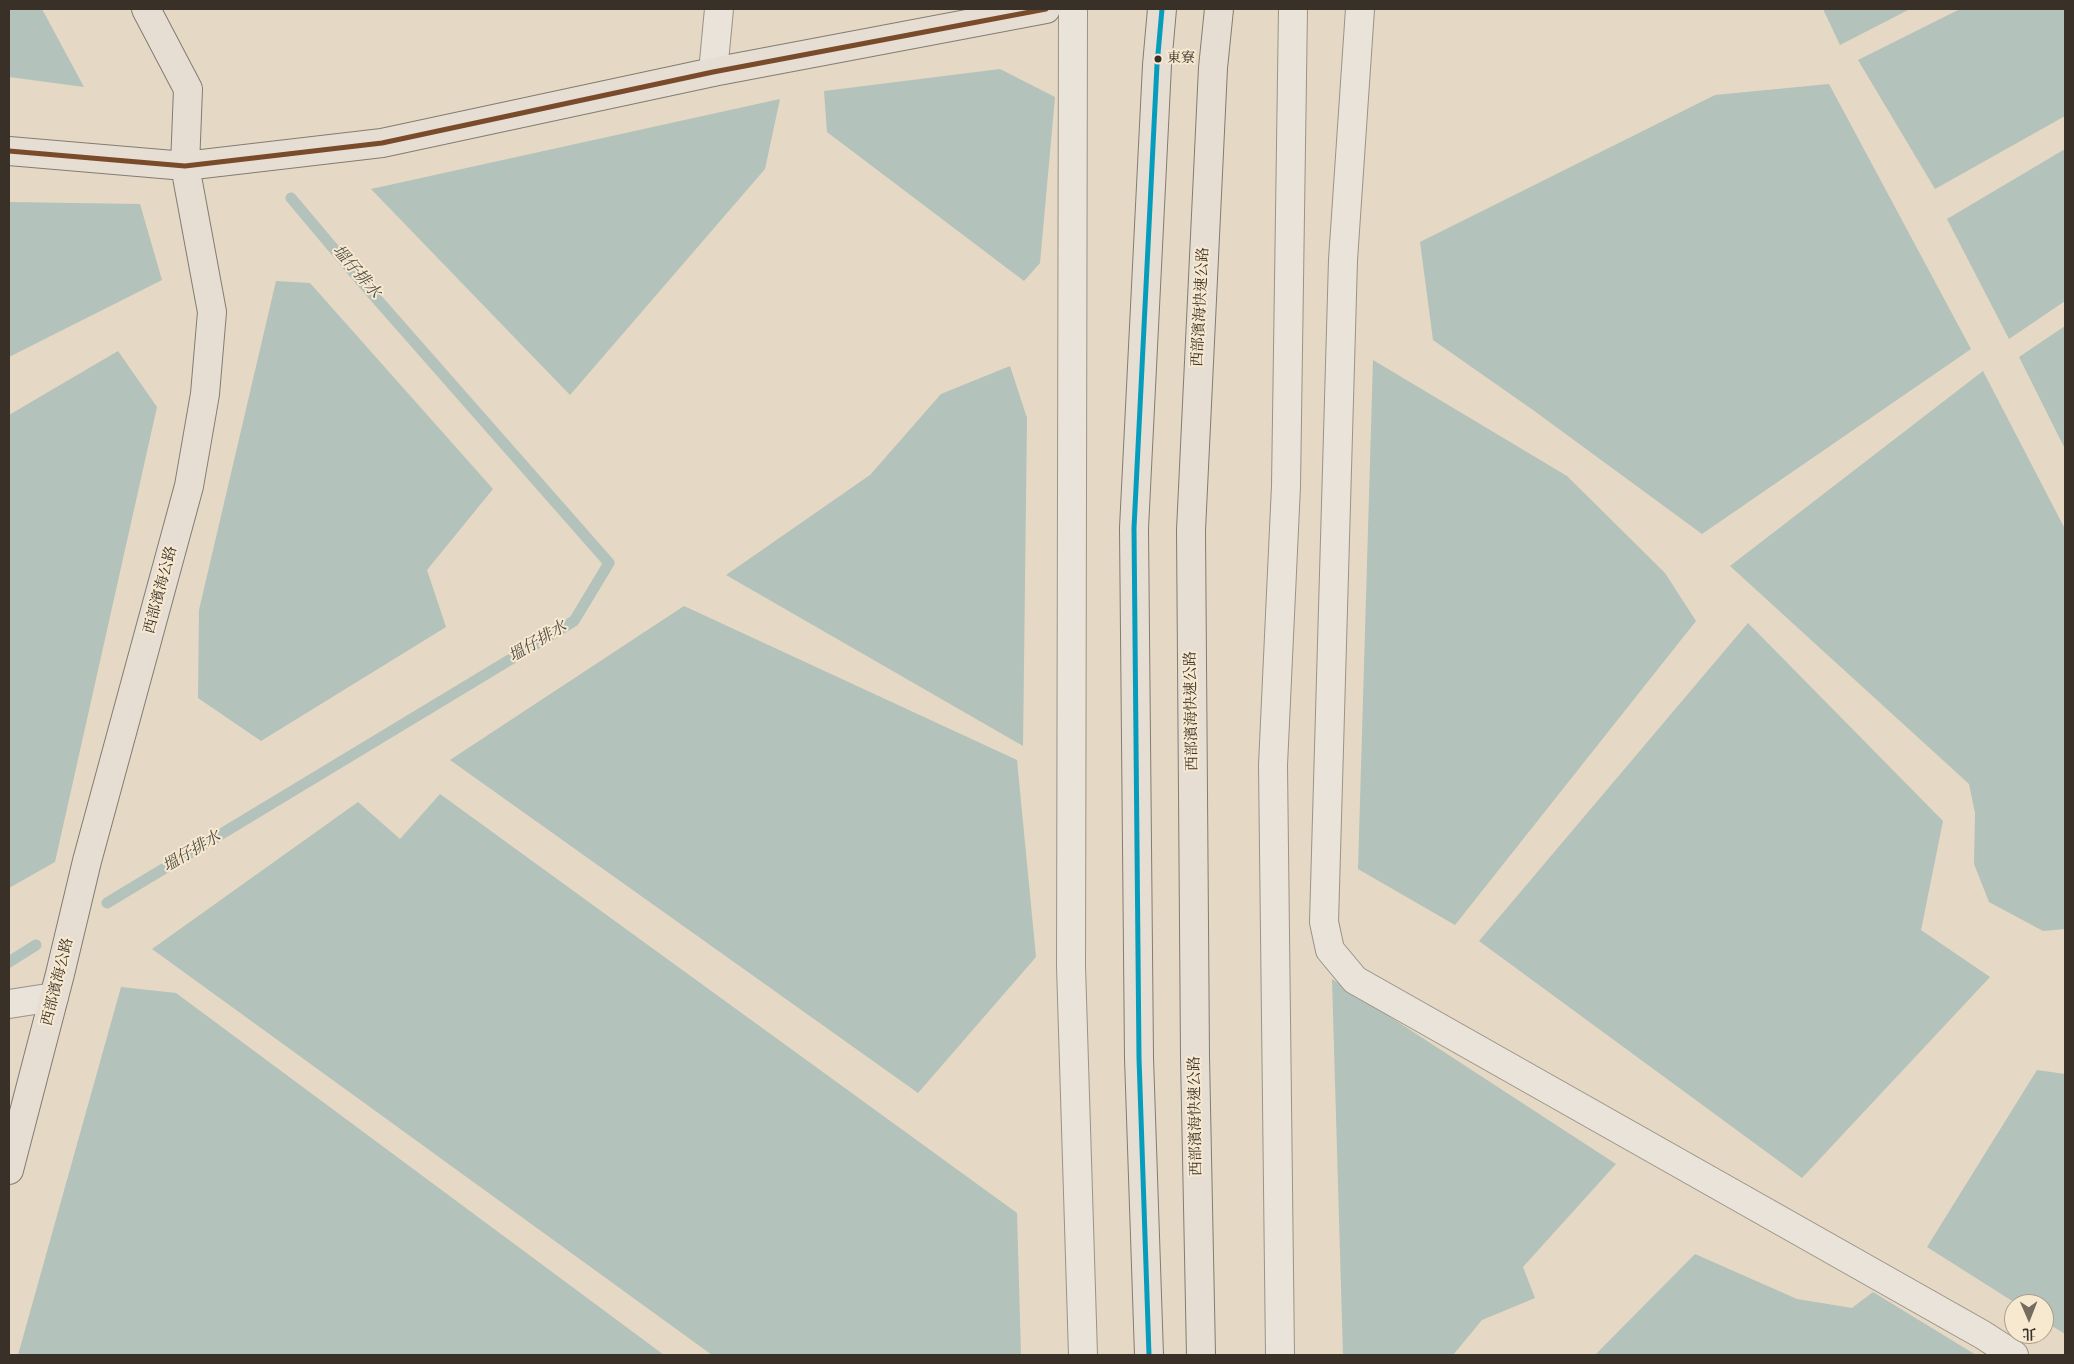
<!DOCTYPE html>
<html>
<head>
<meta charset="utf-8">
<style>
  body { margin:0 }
  #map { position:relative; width:2074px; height:1364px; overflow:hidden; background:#e5d8c5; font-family:"IM FELL Great Primer","Noto Serif TC",serif }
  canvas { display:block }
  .frame { position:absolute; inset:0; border:10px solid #393127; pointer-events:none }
  .north { position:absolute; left:2004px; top:1294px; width:50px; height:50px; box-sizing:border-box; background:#f7e8d0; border:1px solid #ab9f8c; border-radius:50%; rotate:179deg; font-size:14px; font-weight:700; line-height:20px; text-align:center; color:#393127 }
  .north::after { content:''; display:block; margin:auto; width:18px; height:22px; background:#756b5e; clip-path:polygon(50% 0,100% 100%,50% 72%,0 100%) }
</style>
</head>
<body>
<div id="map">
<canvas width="2074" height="1364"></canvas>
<div class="frame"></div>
<div class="north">北</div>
</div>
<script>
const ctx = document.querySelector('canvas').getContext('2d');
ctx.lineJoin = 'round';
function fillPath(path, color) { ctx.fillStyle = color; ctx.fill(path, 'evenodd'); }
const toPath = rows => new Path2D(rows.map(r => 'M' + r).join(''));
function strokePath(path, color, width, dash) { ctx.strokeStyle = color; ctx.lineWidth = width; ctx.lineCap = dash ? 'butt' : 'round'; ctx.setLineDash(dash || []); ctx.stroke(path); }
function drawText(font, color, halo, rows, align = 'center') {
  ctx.font = font + ' "IM FELL Great Primer","Noto Serif TC",serif'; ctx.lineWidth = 4; ctx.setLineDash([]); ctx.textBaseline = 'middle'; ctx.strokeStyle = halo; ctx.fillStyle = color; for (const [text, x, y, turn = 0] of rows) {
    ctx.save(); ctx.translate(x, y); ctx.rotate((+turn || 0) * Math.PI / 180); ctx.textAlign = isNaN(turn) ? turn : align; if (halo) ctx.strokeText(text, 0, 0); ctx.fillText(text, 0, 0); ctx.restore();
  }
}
const water = toPath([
  [9,9,42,9,84,87,9,77],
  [1823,9,1910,9,1840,45],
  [1960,9,2065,9,2065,116,1935,189,1858,60],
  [1000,69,1055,97,1040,263,1024,281,827,132,824,91],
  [1829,84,1971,349,1702,534,1533,410,1433,340,1420,242,1715,95],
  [780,99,765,169,570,395,371,189],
  [2065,149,2065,301,2009,339,1947,219],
  [9,202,140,204,162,280,9,357],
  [276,281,310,283,493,489,427,570,446,627,261,741,198,698,199,610],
  [2065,326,2065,449,2019,357],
  [118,351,157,407,55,862,9,888,9,415],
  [1373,360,1567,476,1665,573,1696,621,1455,925,1358,869],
  [1010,366,1027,418,1023,746,726,575,870,475,941,394],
  [1983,371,2065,529,2065,929,2043,931,1989,902,1974,864,1975,813,1969,784,1730,566],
  [684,606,1017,760,1036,957,918,1093,450,760],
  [1748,623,1943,821,1921,930,1990,977,1802,1178,1479,941],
  [440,794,1017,1213,1021,1355,712,1355,152,949,358,802,400,839],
  [1332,979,1616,1164,1523,1267,1535,1298,1482,1320,1453,1355,1343,1355],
  [121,987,176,993,664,1355,18,1355],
  [2037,1070,2065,1074,2065,1334,2044,1321,2044,1304,2017,1304,1927,1247],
  [1695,1254,1797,1299,1852,1308,1873,1292,1976,1355,1595,1355]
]);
const stream = toPath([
  [107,903,574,621,609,563,361,281,291,198],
  [9,962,36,945]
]);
const minor = toPath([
  [1073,9,1071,966,1083,1355],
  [1360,9,1343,260,1324,922,1330,950,1355,980,1983,1335,2014,1355],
  [713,72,719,9],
  [9,1004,54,997],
  [1280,1355,1273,765,1286,486,1293,9]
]);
const major = toPath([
  [9,151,185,166,382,143,713,72,1046,9],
  [9,1170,60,974,87,861,189,486,205,394,212,312,185,166,188,89,146,9]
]);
const highway = toPath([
  [1149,1355,1139,1058,1134,528,1157,65,1162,9],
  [1201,1355,1195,1057,1191,530,1213,68,1219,9]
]);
const bus1 = toPath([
  [9,151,185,166,382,143,713,72,1046,9]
]);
const bus2 = toPath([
  [1149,1355,1139,1058,1134,528,1157,65,1162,9]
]);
const markers = [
  [1158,59,4.5,"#393127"]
];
const busNames = [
  ["東寮",1167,59]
];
const streetNames = [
  ["西部濱海快速公路",1201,307,-87],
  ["西部濱海公路",161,590,-75],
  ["西部濱海快速公路",1192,711,-91],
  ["西部濱海公路",58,982,-76],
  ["西部濱海快速公路",1196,1116,-91]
];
const waterNames = [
  ["塭仔排水",356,272,49],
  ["塭仔排水",538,642,-31],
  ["塭仔排水",192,852,-31]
];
fillPath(water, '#b3c2ba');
strokePath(stream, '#b3c2ba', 11);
strokePath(minor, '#9b9387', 30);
strokePath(major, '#837c71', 30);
strokePath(highway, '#837c71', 30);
strokePath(minor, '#e9e3d9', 28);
strokePath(major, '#e6ded3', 28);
strokePath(highway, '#e6ded3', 28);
strokePath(bus1, '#7a4b2a', 5);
strokePath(bus2, '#069dbd', 5);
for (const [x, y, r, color] of markers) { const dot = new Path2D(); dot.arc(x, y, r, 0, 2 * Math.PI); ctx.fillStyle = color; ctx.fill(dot); strokePath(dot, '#f7e8d0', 2); }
drawText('14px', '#393127', '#f7e8d0', busNames, 'left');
drawText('15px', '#393127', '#f7e8d0', streetNames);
drawText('italic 16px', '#4d4c44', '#f7e8d0', waterNames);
</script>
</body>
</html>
